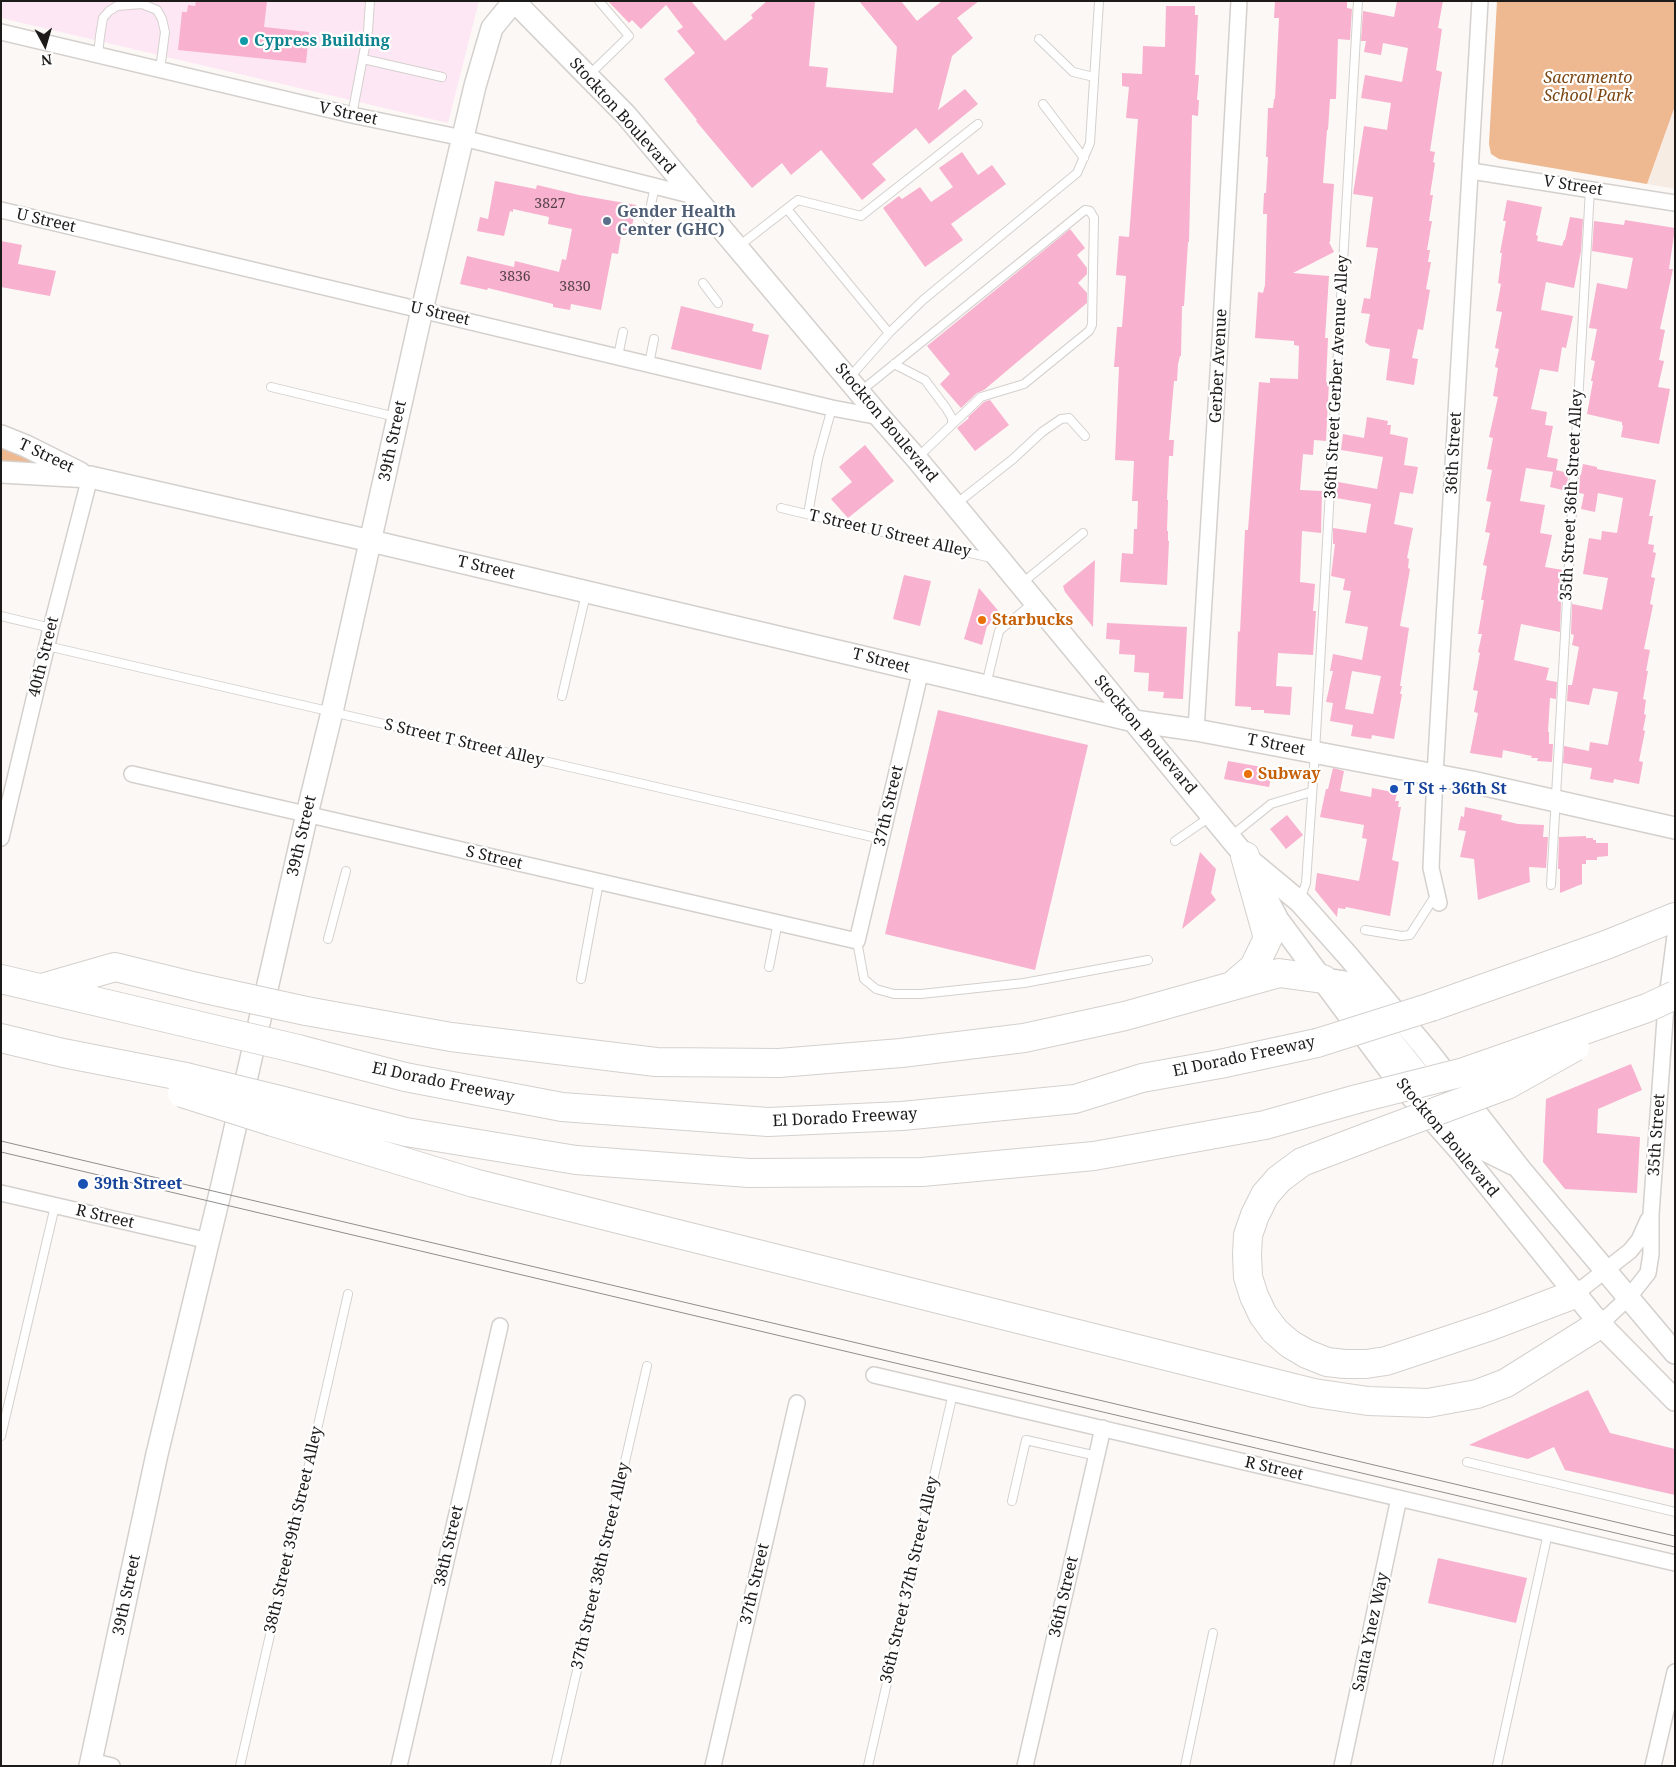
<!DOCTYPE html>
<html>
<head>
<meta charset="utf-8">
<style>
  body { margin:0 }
  #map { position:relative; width:1676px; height:1767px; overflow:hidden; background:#fcf8f5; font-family:"Noto Serif",serif }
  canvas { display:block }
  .frame { position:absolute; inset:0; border:2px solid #1d1b1a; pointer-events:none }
  .north { position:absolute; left:20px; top:20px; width:50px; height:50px; -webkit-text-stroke:4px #fff; paint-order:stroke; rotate:174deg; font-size:14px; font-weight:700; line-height:20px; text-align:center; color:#1d1b1a }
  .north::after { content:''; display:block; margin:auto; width:18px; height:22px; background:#1d1b1a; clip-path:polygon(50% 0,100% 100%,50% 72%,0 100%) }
</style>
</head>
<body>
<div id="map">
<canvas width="1676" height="1767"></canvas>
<div class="frame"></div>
<div class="north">N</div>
</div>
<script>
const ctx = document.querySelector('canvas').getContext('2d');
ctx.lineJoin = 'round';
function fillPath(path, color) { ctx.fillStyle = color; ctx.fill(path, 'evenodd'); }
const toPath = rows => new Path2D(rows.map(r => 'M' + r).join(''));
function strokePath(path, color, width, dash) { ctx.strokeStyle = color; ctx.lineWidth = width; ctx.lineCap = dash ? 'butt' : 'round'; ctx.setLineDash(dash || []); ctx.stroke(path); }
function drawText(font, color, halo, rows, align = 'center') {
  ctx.font = font + ' "Noto Serif",serif'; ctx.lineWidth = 4.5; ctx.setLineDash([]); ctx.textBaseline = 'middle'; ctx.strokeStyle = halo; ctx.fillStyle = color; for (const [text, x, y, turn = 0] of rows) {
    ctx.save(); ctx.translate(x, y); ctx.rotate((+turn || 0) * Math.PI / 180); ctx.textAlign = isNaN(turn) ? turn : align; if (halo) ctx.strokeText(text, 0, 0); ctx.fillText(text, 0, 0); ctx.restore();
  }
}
const built = toPath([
  [1675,106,1675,189,1647,184]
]);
const medical = toPath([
  [1,1,479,1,448,123,1,18]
]);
const green = toPath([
  [1497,1,1675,1,1675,106,1647,184,1499,159,1491,154,1489,144],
  [1,441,50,463,1,465]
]);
const building = toPath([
  [196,1,267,1,264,27,309,32,306,63,178,50,182,12,187,12,188,5,195,6],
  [608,1,691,1,725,41,753,18,751,15,767,1,815,1,809,66,828,68,826,87,893,93,897,47,859,1,901,1,917,21,942,1,979,1,957,18,973,38,952,56,938,110,965,89,978,104,929,144,916,128,872,164,886,180,862,200,821,150,791,175,782,163,752,188,696,121,697,120,664,79,695,53,677,31,683,27,666,5,641,29,632,20,629,23],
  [1275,1,1347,1,1347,8,1352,9,1350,40,1338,39,1336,99,1330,99,1328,130,1327,130,1323,183,1334,184,1330,242,1329,242,1334,252,1293,273,1329,276,1325,338,1328,338,1326,382,1329,382,1326,441,1314,440,1313,455,1303,454,1300,490,1322,491,1321,533,1302,531,1300,582,1315,584,1313,611,1316,611,1313,655,1278,653,1276,686,1292,687,1290,715,1264,713,1264,710,1251,710,1251,707,1235,706,1238,631,1240,632,1245,530,1248,530,1259,382,1270,383,1270,378,1298,379,1299,346,1294,345,1294,341,1255,338,1258,292,1263,293,1265,285,1267,214,1263,214,1264,193,1266,193,1268,157,1266,157,1268,108,1273,108,1274,99,1275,99,1279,18,1274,18],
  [1397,1,1443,1,1438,28,1442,29,1436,70,1442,72,1430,151,1435,152,1433,162,1435,163,1430,195,1433,195,1429,221,1432,221,1427,250,1430,250,1428,262,1431,262,1426,289,1430,290,1423,330,1418,329,1412,358,1418,359,1414,385,1386,380,1390,349,1370,346,1365,342,1370,314,1361,313,1364,298,1370,299,1378,248,1366,247,1373,197,1353,194,1364,126,1387,130,1391,103,1361,98,1365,75,1402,82,1408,48,1383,43,1381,55,1364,52,1366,41,1361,41,1363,11,1394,17],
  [1166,6,1195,6,1195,15,1198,15,1195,75,1199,75,1197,100,1199,100,1198,116,1192,115,1189,242,1188,242,1184,306,1182,306,1181,356,1180,356,1178,364,1177,381,1174,381,1169,440,1174,440,1173,456,1169,456,1167,500,1168,500,1167,531,1168,531,1168,541,1169,541,1167,585,1120,582,1122,553,1133,554,1134,529,1137,529,1138,501,1132,501,1134,461,1115,460,1119,367,1114,367,1117,327,1122,327,1126,276,1116,275,1119,236,1129,237,1138,119,1126,118,1129,87,1122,86,1122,73,1142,74,1143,46,1165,47],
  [962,152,978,175,992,165,1006,184,951,224,963,240,925,267,883,208,899,196,902,199,920,187,931,202,953,187,939,168],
  [495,181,536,189,537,185,579,195,636,205,631,232,622,230,618,254,612,253,601,310,571,304,570,310,553,307,553,304,488,288,487,290,460,284,467,256,514,267,515,261,559,272,562,259,566,260,572,229,548,224,549,217,513,209,513,212,510,211,504,236,477,231,480,217,488,219],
  [1507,200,1542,207,1536,235,1538,236,1537,241,1562,246,1564,240,1565,240,1570,217,1583,219,1581,251,1574,288,1546,282,1541,310,1573,316,1566,348,1562,347,1558,372,1540,369,1531,409,1547,412,1545,425,1553,426,1547,457,1558,459,1556,470,1568,473,1567,491,1550,487,1553,472,1526,468,1520,501,1545,505,1540,533,1552,535,1545,567,1563,570,1558,601,1561,602,1560,632,1521,624,1514,660,1549,668,1546,680,1557,682,1556,699,1550,698,1548,732,1549,732,1549,744,1553,744,1552,762,1537,761,1538,758,1531,758,1532,756,1503,750,1502,758,1470,753,1478,713,1474,712,1478,691,1473,690,1480,653,1478,652,1482,634,1478,634,1484,600,1481,600,1487,566,1483,565,1490,533,1485,532,1491,502,1486,501,1492,470,1487,469,1493,438,1489,437,1498,397,1493,396,1498,368,1495,367,1499,349,1495,348,1502,312,1496,311,1501,284,1498,283,1502,253,1500,253,1506,221,1503,221],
  [1625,220,1675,228,1669,269,1673,269,1660,329,1665,330,1659,360,1664,361,1658,387,1670,389,1659,444,1621,437,1623,426,1622,425,1622,422,1587,414,1593,381,1591,381,1595,361,1591,360,1597,329,1589,328,1597,283,1627,289,1633,258,1592,251,1594,221,1624,225],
  [1070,229,1085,248,1077,255,1087,268,1087,274,1078,283,1087,293,1087,303,984,390,977,393,961,408,940,384,950,374,927,346],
  [1,241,22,245,18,264,56,271,50,296,1,287],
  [681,306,754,324,752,331,769,335,761,370,671,349],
  [990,400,1009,425,975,451,957,428,969,418,968,417,984,402],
  [1367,417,1388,421,1387,425,1391,425,1390,434,1408,438,1404,465,1418,467,1413,494,1400,492,1394,524,1413,528,1407,558,1409,559,1408,568,1410,569,1400,626,1409,628,1400,686,1402,686,1400,694,1402,694,1394,739,1372,735,1371,739,1351,736,1353,725,1330,721,1333,703,1326,702,1333,671,1330,671,1333,654,1362,660,1368,627,1345,623,1351,591,1343,590,1345,579,1331,576,1335,544,1333,544,1333,528,1366,533,1371,504,1336,498,1338,482,1377,489,1383,457,1341,450,1343,434,1364,438],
  [1352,671,1381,676,1373,714,1345,709],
  [865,445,894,481,848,518,831,499,852,482,839,467],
  [1583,464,1597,467,1597,469,1656,480,1650,512,1649,516,1653,516,1648,544,1654,545,1653,552,1656,553,1651,577,1655,578,1650,604,1653,605,1644,649,1650,650,1646,671,1648,671,1643,699,1646,700,1644,714,1646,715,1643,730,1645,731,1639,761,1643,762,1639,784,1614,779,1613,783,1590,779,1592,768,1563,763,1564,746,1589,751,1590,742,1608,745,1618,692,1593,688,1589,705,1567,701,1568,685,1572,685,1579,647,1572,645,1574,635,1571,634,1572,604,1602,610,1608,578,1583,574,1589,538,1601,540,1602,531,1617,533,1623,498,1598,493,1595,512,1581,509,1584,494,1579,493,1580,475,1581,475],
  [1095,560,1093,627,1065,592,1063,586],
  [904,575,931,581,920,626,893,619],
  [979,588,1001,614,987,626,982,645,964,639],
  [1107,623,1187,627,1183,699,1163,698,1164,692,1148,691,1149,673,1134,672,1135,655,1119,654,1120,640,1106,639],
  [938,710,1088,745,1035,970,885,934],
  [1228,761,1273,769,1269,787,1224,779],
  [1333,768,1344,771,1340,791,1371,797,1372,788,1397,793,1395,801,1399,801,1398,807,1401,807,1392,860,1399,862,1390,916,1346,907,1345,909,1338,908,1337,917,1315,890,1317,873,1359,881,1367,839,1362,838,1364,825,1320,817,1326,789,1328,789],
  [1465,807,1502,815,1501,820,1518,824,1544,825,1543,837,1548,837,1546,868,1529,867,1530,882,1478,900,1474,859,1460,857,1466,831,1458,830,1461,816,1464,817],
  [1287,815,1303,835,1286,849,1270,829],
  [1586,836,1586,838,1593,838,1593,840,1596,840,1596,843,1608,843,1608,856,1597,857,1597,860,1586,860,1586,864,1582,864,1582,884,1560,893,1560,869,1558,869,1559,837],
  [1200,852,1216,869,1211,893,1216,900,1182,929],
  [1631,1064,1642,1090,1598,1109,1597,1133,1640,1137,1637,1193,1565,1189,1543,1162,1546,1099],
  [1588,1390,1610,1433,1675,1449,1675,1495,1565,1470,1554,1447,1528,1459,1469,1445],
  [1438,1558,1527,1578,1516,1623,1428,1603]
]);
const lane = toPath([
  [1039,39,1073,72,1094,77],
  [98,55,100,36,103,18,109,11,117,6,142,4,157,10,162,19,165,32,160,70],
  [363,59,442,77],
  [589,75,629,36,599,1],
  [1043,104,1084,158],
  [352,115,368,31,370,1],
  [787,209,889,333,849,378],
  [648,219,655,186],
  [739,246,798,200,861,216,978,124],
  [703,283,718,303],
  [889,333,923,300,1077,173,1090,143,1099,2],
  [618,356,623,332],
  [649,364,654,339],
  [894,364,925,380,946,408,952,418,952,424],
  [271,387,396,417],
  [861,391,1085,210,1090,211,1094,218,1092,325,1089,331,1024,384,981,397,918,457],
  [956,504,1013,459,1042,432,1061,419,1069,418,1085,436],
  [781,508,991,558],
  [808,514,818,458,832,408],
  [1021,584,1083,533],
  [1,616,51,628],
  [47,646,881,839],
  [986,685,999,631,1034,602],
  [562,696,586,594],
  [1230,837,1271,804,1311,792],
  [1175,841,1210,817],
  [1551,885,1590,189],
  [1300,900,1306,883,1315,752,1358,1],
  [1365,930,1402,936,1410,935,1437,893],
  [328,939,346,871],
  [857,941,864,979,876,989,894,994,921,994,1024,983,1148,960],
  [769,967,778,922],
  [581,979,599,882],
  [1,1436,55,1206],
  [1467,1462,1675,1512],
  [1012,1501,1026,1440,1097,1456],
  [240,1766,348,1294],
  [555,1766,647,1366],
  [868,1766,953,1393],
  [1185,1766,1213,1633],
  [1497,1766,1548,1533]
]);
const street = toPath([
  [1,32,352,115,463,138,694,196],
  [1471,171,1675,203],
  [1,210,832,408,880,417],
  [1196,730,1220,341,1239,1],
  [132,774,857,941,921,670],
  [1,838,51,628,90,477],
  [1439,903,1431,868,1435,775,1480,1],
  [1,1193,209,1241],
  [1575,1294,1630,1251,1639,1240,1648,1220],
  [1600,1324,1629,1297,1648,1273,1651,1254,1651,1214,1666,1005,1675,936],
  [874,1375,1675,1563],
  [91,1761,112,1766],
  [399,1766,500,1326],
  [713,1766,797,1403],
  [1025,1766,1103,1428],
  [1342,1766,1399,1498],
  [1653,1766,1675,1672]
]);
const secondary = toPath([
  [514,1,626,115,880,417,916,458,1245,856,1278,920,1397,1080,1462,1153,1600,1324,1675,1400],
  [1,436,26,446,80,473],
  [1,472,90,477,371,541,1134,721,1196,730,1472,782,1675,828],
  [1253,863,1300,902,1348,956,1427,1050,1520,1169,1675,1353],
  [1323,979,1344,982,1477,1146,1513,1164],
  [90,1766,157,1454,222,1185,307,814,332,712,422,310,475,86,492,28,514,1]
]);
const highway = toPath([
  [1,979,196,1025],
  [1232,986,1254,967,1268,938,1245,856],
  [42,988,115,967,201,988],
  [1431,1007,1606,945,1675,917],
  [306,1011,451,1037,656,1062,779,1063,901,1053,1024,1038,1125,1016,1279,973,1323,979],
  [1,1038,63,1053,186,1077],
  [298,1049,405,1077,562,1107,768,1122,902,1116,1075,1099,1142,1078,1220,1064,1317,1043],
  [280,1100,406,1132,576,1160,749,1173,922,1172,1094,1156,1265,1125,1357,1099],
  [273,1122,474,1183,1314,1393,1368,1401,1428,1403,1477,1394,1506,1383,1600,1324],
  [1370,1136,1302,1162,1279,1179,1265,1195,1255,1215,1248,1235,1247,1255,1248,1277,1254,1296,1263,1315,1275,1331,1290,1344,1307,1354,1327,1362,1345,1364,1366,1364,1386,1361,1491,1326,1575,1294]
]);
const tram = toPath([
  [1,1141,1675,1536],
  [1,1152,1675,1547]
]);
const highwayBridge = toPath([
  [201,988,306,1011],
  [196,1025,298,1049],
  [1317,1043,1431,1007],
  [186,1077,280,1100],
  [182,1093,273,1122],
  [1357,1099,1464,1072,1647,1008,1675,995],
  [1370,1136,1507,1085,1575,1047]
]);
const markers = [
  [244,41,5,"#0f9aa8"],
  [607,221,5,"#5c6f8a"],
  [982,620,5,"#e8710a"],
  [1248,774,5,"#e8710a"],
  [1394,789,5,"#1a4fb4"],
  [83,1184,6,"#1a4fb4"]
];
const numberNames = [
  ["3827",550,204],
  ["3836",515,277],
  ["3830",575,287]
];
const cultureNames = [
  ["Cypress Building",254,41]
];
const parkNames = [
  ["Sacramento",1588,78],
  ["School Park",1588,96]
];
const streetNames = [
  ["V Street",348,114,12],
  ["Stockton Boulevard",622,116,48],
  ["V Street",1573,186,9],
  ["U Street",46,221,13],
  ["U Street",440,314,13],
  ["Gerber Avenue",1219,366,-87],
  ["36th Street Gerber Avenue Alley",1337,377,-87],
  ["Stockton Boulevard",886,423,50],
  ["39th Street",393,441,-78],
  ["36th Street",1454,453,-87],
  ["T Street",46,456,25],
  ["35th Street 36th Street Alley",1572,495,-87],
  ["T Street U Street Alley",890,534,13],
  ["T Street",486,568,13],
  ["40th Street",44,657,-76],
  ["T Street",881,661,14],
  ["Stockton Boulevard",1145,735,50],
  ["S Street T Street Alley",464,743,13],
  ["T Street",1276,745,11],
  ["37th Street",889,806,-77],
  ["39th Street",302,836,-77],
  ["S Street",494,858,13],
  ["El Dorado Freeway",1244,1057,-12],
  ["El Dorado Freeway",443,1083,12],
  ["El Dorado Freeway",845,1118,-3],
  ["35th Street",1657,1135,-86],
  ["Stockton Boulevard",1447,1138,50],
  ["R Street",105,1217,13],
  ["R Street",1274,1469,13],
  ["38th Street 39th Street Alley",294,1530,-77],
  ["38th Street",449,1546,-77],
  ["37th Street 38th Street Alley",601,1566,-77],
  ["36th Street 37th Street Alley",910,1580,-77],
  ["37th Street",755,1584,-77],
  ["39th Street",127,1595,-78],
  ["36th Street",1064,1597,-77],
  ["Santa Ynez Way",1371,1632,-78]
];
const serviceNames = [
  ["Gender Health",617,212],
  ["Center (GHC)",617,230]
];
const foodNames = [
  ["Starbucks",992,620],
  ["Subway",1258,774]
];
const transitNames = [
  ["T St + 36th St",1404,789],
  ["39th Street",94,1184]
];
fillPath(built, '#f7ece4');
fillPath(medical, '#fee7f4');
fillPath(green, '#eeb890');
fillPath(building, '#f8b1ce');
strokePath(lane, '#d4d0cd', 10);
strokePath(street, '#d4d0cd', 18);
strokePath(secondary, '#d4d0cd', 24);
strokePath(highway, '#d4d0cd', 30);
strokePath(lane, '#fff', 8);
strokePath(street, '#fff', 15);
strokePath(secondary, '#fff', 21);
strokePath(highway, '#fff', 28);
strokePath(tram, '#908d8b', 1);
strokePath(highwayBridge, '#d4d0cd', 30, []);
strokePath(highwayBridge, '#fff', 28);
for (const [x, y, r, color] of markers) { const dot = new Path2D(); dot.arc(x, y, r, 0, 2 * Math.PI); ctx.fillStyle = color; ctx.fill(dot); strokePath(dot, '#fff', 2); }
drawText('14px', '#544047', null, numberNames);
drawText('bold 16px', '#0d838f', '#fff', cultureNames, 'left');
drawText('italic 16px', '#7d4715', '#fff', parkNames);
drawText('16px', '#1d1b1a', '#fff', streetNames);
drawText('bold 16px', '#4e5e75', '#fff', serviceNames, 'left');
drawText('bold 16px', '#c56008', '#fff', foodNames, 'left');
drawText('bold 16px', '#164399', '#fff', transitNames, 'left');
</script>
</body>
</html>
